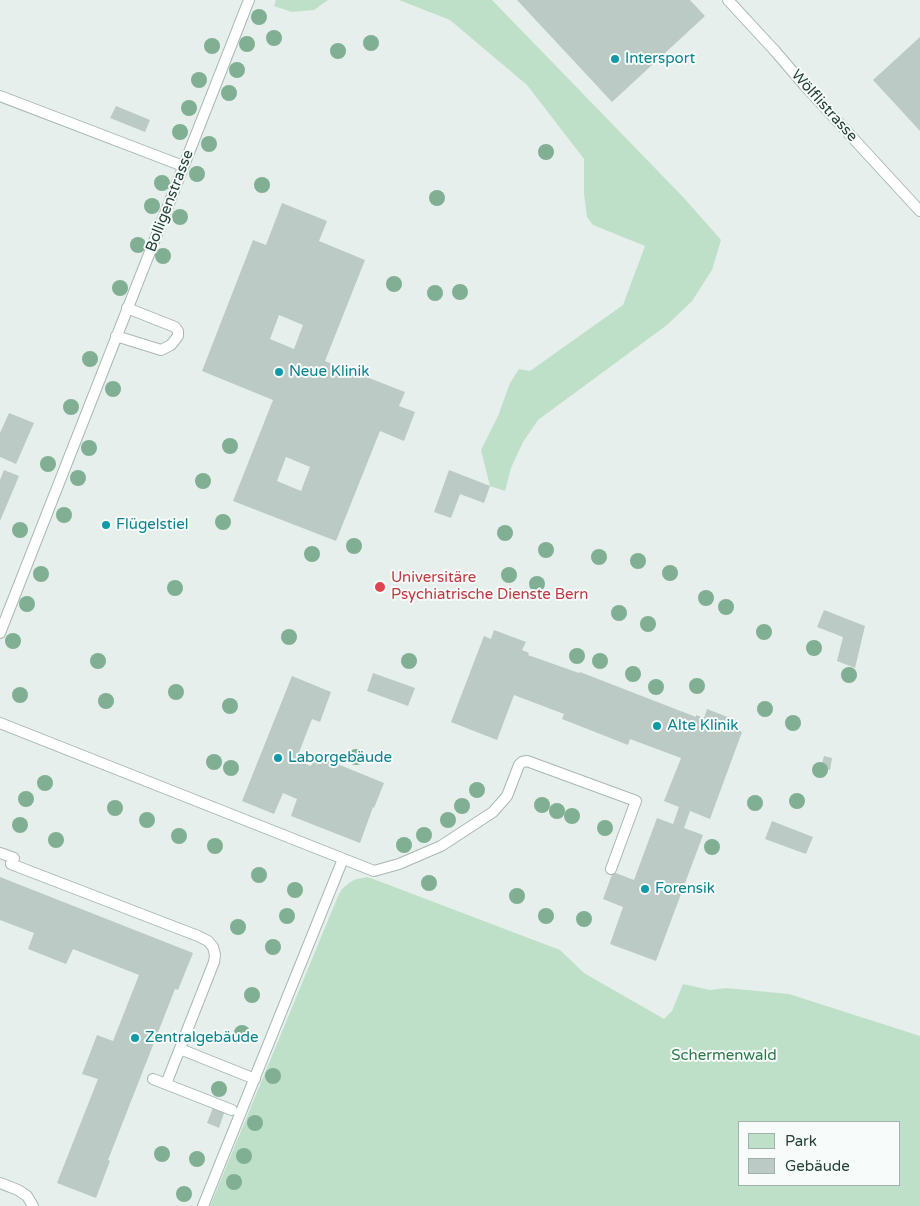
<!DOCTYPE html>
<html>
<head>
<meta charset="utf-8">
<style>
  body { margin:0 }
  #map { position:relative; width:920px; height:1206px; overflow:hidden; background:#e6efeb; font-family:"Varela Round",sans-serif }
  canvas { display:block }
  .legend { position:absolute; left:738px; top:1121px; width:162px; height:65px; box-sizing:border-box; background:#f7fbf9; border:1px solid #a3b1ad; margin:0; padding:6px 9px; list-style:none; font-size:15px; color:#24423a }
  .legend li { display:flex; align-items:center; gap:10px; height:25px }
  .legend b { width:25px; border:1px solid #a3b1ad }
</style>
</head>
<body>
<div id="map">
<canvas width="920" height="1206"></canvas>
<ul class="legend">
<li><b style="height:14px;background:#bfe0c8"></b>Park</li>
<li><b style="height:14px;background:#bbcac4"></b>Gebäude</li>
</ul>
</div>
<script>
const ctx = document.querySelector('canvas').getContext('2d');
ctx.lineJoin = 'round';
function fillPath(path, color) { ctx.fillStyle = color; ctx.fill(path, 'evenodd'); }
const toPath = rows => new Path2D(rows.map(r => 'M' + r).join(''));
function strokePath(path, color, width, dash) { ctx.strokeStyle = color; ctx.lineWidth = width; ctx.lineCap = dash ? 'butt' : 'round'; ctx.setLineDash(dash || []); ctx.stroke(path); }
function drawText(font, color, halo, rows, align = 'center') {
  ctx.font = font + ' "Varela Round",sans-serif'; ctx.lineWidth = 4; ctx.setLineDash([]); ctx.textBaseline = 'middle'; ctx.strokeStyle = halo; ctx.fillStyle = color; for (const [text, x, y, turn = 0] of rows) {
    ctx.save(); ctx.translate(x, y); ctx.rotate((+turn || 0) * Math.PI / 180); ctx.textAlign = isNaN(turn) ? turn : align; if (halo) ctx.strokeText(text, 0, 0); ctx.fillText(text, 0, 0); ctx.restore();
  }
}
const green = toPath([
  [276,0,328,0,314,10,292,12,274,6],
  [399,0,492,0,684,198,721,240,712,270,692,301,667,325,538,420,523,442,511,468,505,491,490,486,481,450,498,416,510,383,519,369,530,371,623,305,645,246,593,225,587,217,584,194,584,159,527,85,450,20],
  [368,877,560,950,584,973,664,1019,672,1011,683,984,710,990,726,988,789,994,920,1036,920,1206,210,1206,338,896,342,889,349,883,356,879],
  [739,1122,899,1122,899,1185,739,1185]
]);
const building = toPath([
  [517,0,690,0,705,16,612,102],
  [920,37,920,131,873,80],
  [116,106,150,120,145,132,110,118],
  [282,203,327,221,319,241,365,260,325,361,344,369,346,367,349,367,351,371,405,392,399,406,415,412,404,441,380,431,336,541,233,501,273,400,202,371,253,240,266,245],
  [279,315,303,325,294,349,270,339],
  [286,457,310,467,301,491,277,481],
  [9,413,34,423,16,464,0,457,0,433],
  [4,470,19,476,0,521,0,480],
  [449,470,490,486,484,503,460,494,451,518,434,512],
  [824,610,865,626,855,668,837,661,843,637,817,627],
  [494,630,526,642,522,650,529,653,528,655,579,673,580,672,696,717,696,715,704,718,707,709,738,721,735,729,742,732,710,819,690,811,684,828,703,835,656,961,610,944,623,907,603,899,613,872,634,880,657,818,673,824,679,807,664,801,681,758,630,739,628,745,562,719,564,714,514,695,497,740,451,722,484,636,491,639],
  [373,673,415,688,408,706,367,691],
  [292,676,331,692,320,722,312,719,296,760,311,766,315,755,384,783,374,808,373,807,360,843,291,816,297,799,283,793,274,814,242,801],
  [824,756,832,758,830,770,821,768],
  [772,821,813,837,806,854,765,839],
  [0,877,193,953,178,990,175,989,108,1160,110,1161,96,1198,57,1183,98,1079,82,1074,97,1035,113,1041,139,975,73,949,66,964,28,949,34,933,0,920],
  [214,1105,225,1110,219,1128,207,1123]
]);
const lane = toPath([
  [728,0,775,51,805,86,920,211],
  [0,96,183,166],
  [116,336,161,350,171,345,178,336,178,331,175,327,127,308],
  [0,633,249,0],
  [0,723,374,871,399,864,441,846,493,812,507,796,519,765,522,762,527,761,636,801,611,869],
  [0,853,14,858,11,864,198,936,208,941,213,947,215,955,214,962,166,1084],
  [180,1049,255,1079],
  [153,1079,232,1110],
  [0,1183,18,1190,27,1196,33,1206],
  [203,1206,343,859]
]);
const trees = [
  [259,17],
  [274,38],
  [371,43],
  [247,44],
  [212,46],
  [338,51],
  [237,70],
  [199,80],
  [229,93],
  [189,108],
  [180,132],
  [209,144],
  [546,152],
  [197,174],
  [162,183],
  [262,185],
  [437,198],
  [152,206],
  [180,217],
  [138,245],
  [163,256],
  [394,284],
  [120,288],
  [460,292],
  [435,293],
  [90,359],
  [113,389],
  [71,407],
  [230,446],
  [89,448],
  [48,464],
  [78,478],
  [203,481],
  [64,515],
  [223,522],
  [20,530],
  [505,533],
  [354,546],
  [546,550],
  [312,554],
  [599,557],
  [638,561],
  [670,573],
  [41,574],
  [509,575],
  [537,584],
  [175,588],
  [706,598],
  [27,604],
  [726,607],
  [619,613],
  [648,624],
  [764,632],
  [289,637],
  [13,641],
  [814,648],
  [577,656],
  [98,661],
  [409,661],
  [600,661],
  [633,674],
  [849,675],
  [697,686],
  [656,687],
  [176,692],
  [20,695],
  [106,701],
  [230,706],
  [765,709],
  [793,723],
  [356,757],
  [214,762],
  [231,768],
  [820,770],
  [45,783],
  [477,790],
  [26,799],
  [797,801],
  [755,803],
  [542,805],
  [462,806],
  [115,808],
  [557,811],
  [572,816],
  [147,820],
  [448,820],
  [20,825],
  [605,828],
  [424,835],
  [179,836],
  [56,840],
  [404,845],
  [215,846],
  [712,847],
  [259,875],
  [429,883],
  [295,890],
  [517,896],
  [287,916],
  [546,916],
  [584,919],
  [238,927],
  [273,947],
  [252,995],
  [242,1033],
  [273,1076],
  [219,1089],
  [255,1123],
  [162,1154],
  [244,1156],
  [197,1159],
  [234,1182],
  [184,1194]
];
const markers = [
  [615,59,5,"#0f9aa8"],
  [279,372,5,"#0f9aa8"],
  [106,525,5,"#0f9aa8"],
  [380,587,6,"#e0444e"],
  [657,726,5,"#0f9aa8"],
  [278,758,5,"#0f9aa8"],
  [645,889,5,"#0f9aa8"],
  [135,1038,5,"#0f9aa8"]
];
const cultureNames = [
  ["Intersport",625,59],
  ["Neue Klinik",289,372],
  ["Flügelstiel",116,525],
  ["Alte Klinik",667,726],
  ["Laborgebäude",288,758],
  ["Forensik",655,889],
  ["Zentralgebäude",145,1038]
];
const streetNames = [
  ["Wölflistrasse",824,106,48],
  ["Bolligenstrasse",170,201,-69]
];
const healthNames = [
  ["Universitäre",391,578],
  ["Psychiatrische Dienste Bern",391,595]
];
const parkNames = [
  ["Schermenwald",724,1056]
];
fillPath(green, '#bfe0c8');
fillPath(building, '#bbcac4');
strokePath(lane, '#a8b8b2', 12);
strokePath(lane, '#fff', 10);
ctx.fillStyle = '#80af93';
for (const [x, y] of trees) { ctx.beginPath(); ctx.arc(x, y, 8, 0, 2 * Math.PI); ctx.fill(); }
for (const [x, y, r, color] of markers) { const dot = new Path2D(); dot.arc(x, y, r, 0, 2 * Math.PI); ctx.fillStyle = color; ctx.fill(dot); strokePath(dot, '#f7fbf9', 2); }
drawText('15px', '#0d838f', '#f7fbf9', cultureNames, 'left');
drawText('15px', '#24423a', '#f7fbf9', streetNames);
drawText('15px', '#be3a42', '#f7fbf9', healthNames, 'left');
drawText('15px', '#2d7a4b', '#f7fbf9', parkNames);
</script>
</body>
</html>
